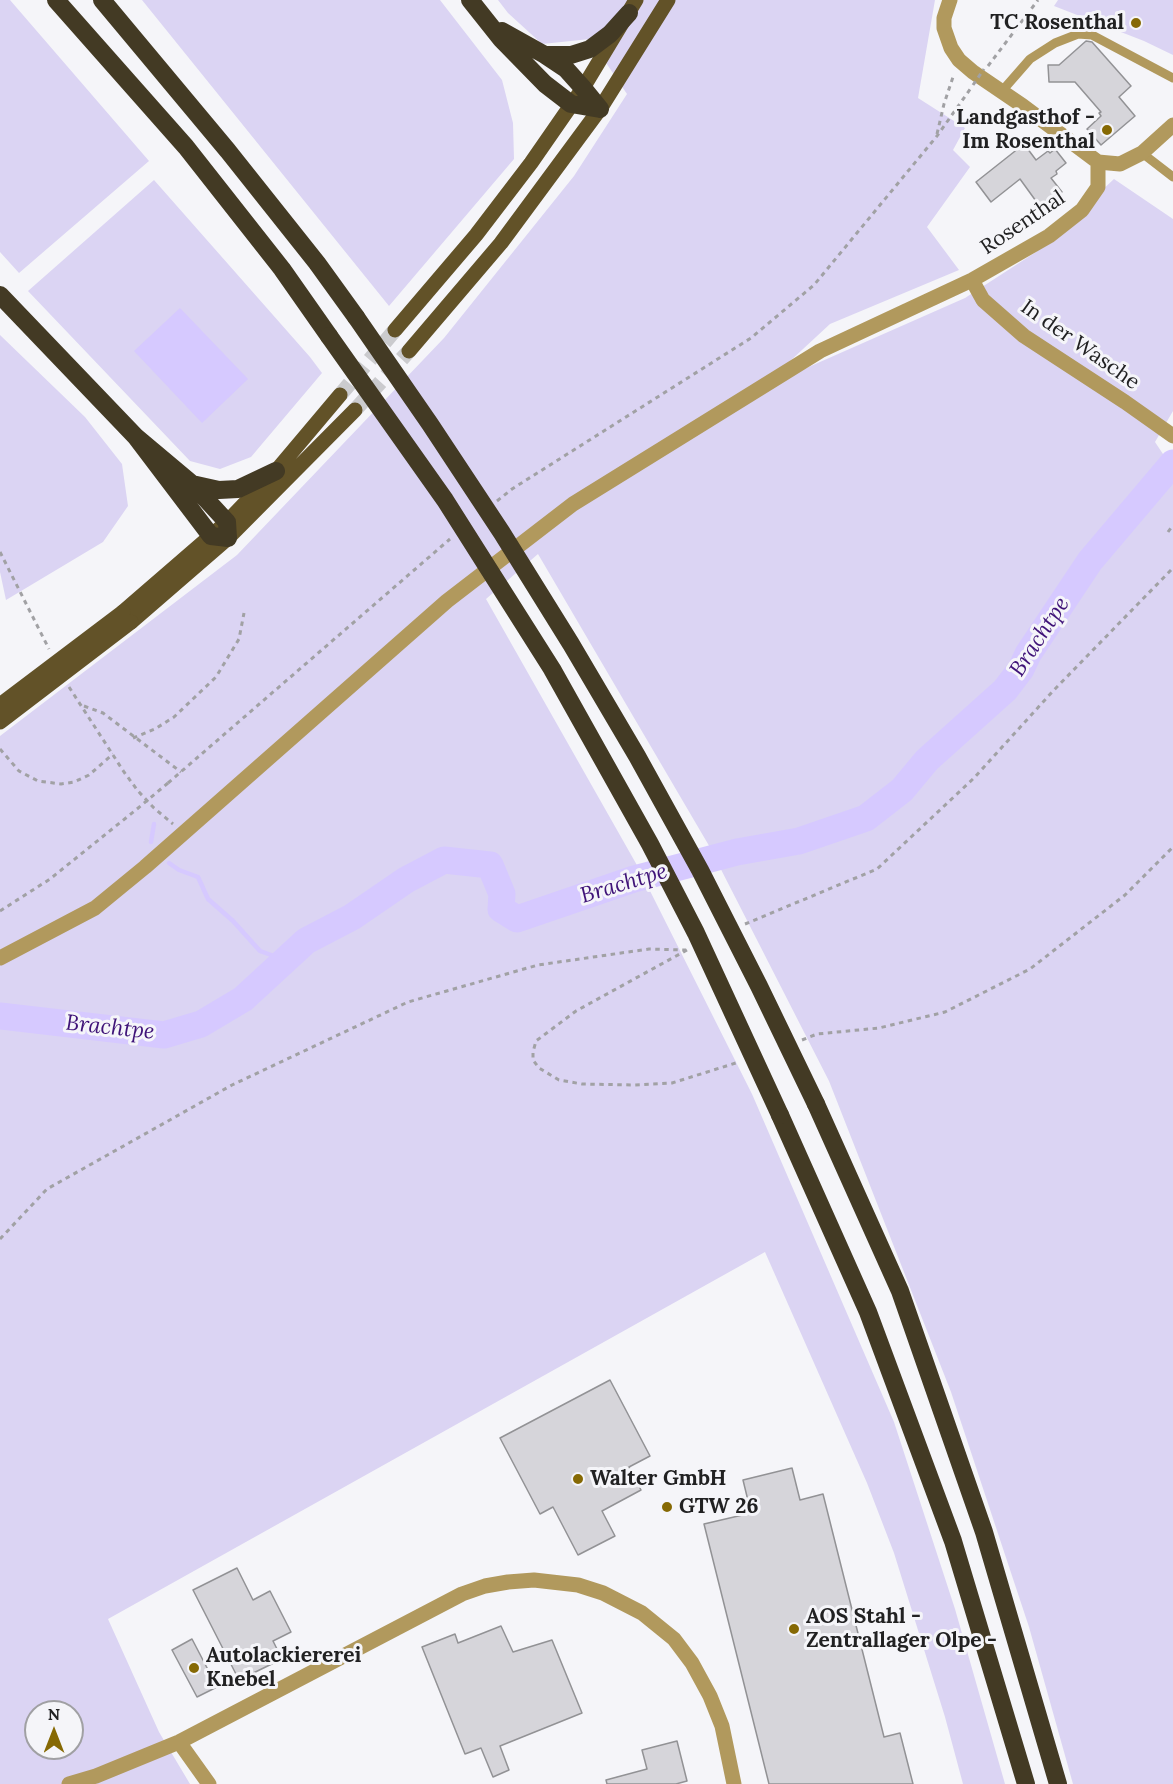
<!DOCTYPE html>
<html>
<head>
<meta charset="utf-8">
<style>
  body { margin:0 }
  #map { position:relative; width:1173px; height:1784px; overflow:hidden; background:#f5f5f9; font-family:Lora,serif }
  canvas { display:block }
  .north { position:absolute; left:24px; top:1700px; width:60px; height:60px; box-sizing:border-box; background:#f5f5f9; border:2px solid #a0a0a3; border-radius:50%; rotate:0deg; font-size:16px; font-weight:700; line-height:24px; text-align:center; color:#212122 }
  .north::after { content:''; display:block; margin:auto; width:21px; height:27px; background:#866904; clip-path:polygon(50% 0,100% 100%,50% 72%,0 100%) }
</style>
</head>
<body>
<div id="map">
<canvas width="1173" height="1784"></canvas>
<div class="north">N</div>
</div>
<script>
const ctx = document.querySelector('canvas').getContext('2d');
ctx.lineJoin = 'round';
function fillPath(path, color) { ctx.fillStyle = color; ctx.fill(path, 'evenodd'); }
const toPath = rows => new Path2D(rows.map(r => 'M' + r).join(''));
function strokePath(path, color, width, dash) { ctx.strokeStyle = color; ctx.lineWidth = width; ctx.lineCap = dash ? 'butt' : 'round'; ctx.setLineDash(dash || []); ctx.stroke(path); }
function drawText(font, color, halo, rows, align = 'center') {
  ctx.font = font + ' Lora,serif'; ctx.lineWidth = 6; ctx.setLineDash([]); ctx.textBaseline = 'middle'; ctx.strokeStyle = halo; ctx.fillStyle = color; for (const [text, x, y, turn = 0] of rows) {
    ctx.save(); ctx.translate(x, y); ctx.rotate((+turn || 0) * Math.PI / 180); ctx.textAlign = isNaN(turn) ? turn : align; if (halo) ctx.strokeText(text, 0, 0); ctx.fillText(text, 0, 0); ctx.restore();
  }
}
const green = toPath([
  [0,0,10,0,149,161,19,273,0,252],
  [142,0,440,0,502,80,513,123,514,159,389,306],
  [498,0,935,0,918,98,965,128,953,150,970,167,927,227,959,270,830,324,761,388,965,298,1036,252,1114,179,1173,219,1173,411,1155,442,1165,457,1173,454,1173,1784,1073,1784,1029,1627,951,1392,829,1081,708,844,538,554,486,599,638,867,752,1094,894,1422,955,1609,1005,1784,963,1784,945,1717,894,1553,867,1483,765,1252,108,1619,159,1732,190,1784,0,1784,0,736,237,555,444,338,574,176,627,94,590,39,542,44,508,13],
  [36,1712,72,1712,72,1748,36,1748],
  [1058,0,1173,0,1173,55,1144,41,1054,6],
  [154,180,310,357,322,373,251,457,220,469,190,461,28,291],
  [0,335,85,417,122,464,128,506,103,542,6,600,0,572]
]);
const water = toPath([
  [180,308,248,379,202,423,134,351]
]);
const stream = toPath([
  [151,842,154,824],
  [169,863,179,870,198,877,208,899,233,921,260,951,285,960]
]);
const river = toPath([
  [0,1016,164,1035,201,1024,243,999,306,941,352,917,406,880,444,860,490,865,502,894,501,909,517,919,634,879,737,852,799,841,866,818,902,790,927,760,1005,690,1021,669,1028,654,1090,561,1173,463]
]);
const building = toPath([
  [1086,41,1092,42,1131,86,1119,97,1135,116,1101,145,1087,129,1101,116,1099,113,1101,112,1075,82,1049,82,1048,65,1059,65,1086,41],
  [1024,144,1036,160,1048,151,1050,153,1055,149,1066,163,1056,171,1057,174,1051,178,1062,192,1041,208,1020,179,991,202,976,182,1024,144],
  [610,1380,650,1456,629,1467,641,1490,602,1511,615,1536,578,1555,553,1507,540,1514,500,1438,610,1380],
  [792,1468,800,1500,823,1494,884,1737,900,1733,913,1784,769,1784,704,1524,751,1513,743,1480,792,1468],
  [237,1568,253,1600,270,1591,291,1632,273,1641,282,1659,239,1680,193,1590,237,1568],
  [501,1626,513,1652,552,1640,582,1713,500,1746,509,1770,493,1777,481,1748,465,1754,422,1647,455,1634,458,1643,501,1626],
  [192,1639,217,1687,197,1697,172,1650,192,1639],
  [677,1741,687,1781,676,1784,607,1784,606,1780,647,1769,642,1750,677,1741]
]);
const primaryTunnel = toPath([
  [340,395,395,330],
  [355,410,409,351]
]);
const path = toPath([
  [988,66,1038,0],
  [937,134,944,104,954,74],
  [497,501,512,489,751,338,814,285,937,136,971,88],
  [1168,532,1173,525],
  [0,552,49,649],
  [69,687,124,772,138,791,154,808,173,824],
  [84,706,103,713,181,772],
  [133,738,155,729,174,717,216,677,239,639,244,613],
  [0,749,19,771,38,781,61,784,74,782,89,775,113,754],
  [168,783,450,539],
  [0,911,50,879,137,809],
  [745,924,877,869,974,778,1053,691,1173,568],
  [687,950,576,1011,536,1041,533,1052,533,1060,539,1068,559,1080,582,1084,634,1085,672,1083,739,1062],
  [802,1040,817,1034,879,1028,945,1012,1030,969,1125,895,1173,847],
  [0,1239,47,1189,232,1085,408,1002,538,965,649,949,686,950]
]);
const lane = toPath([
  [1002,91,1030,59,1055,43,1078,34,1092,35,1173,78],
  [1142,153,1173,177]
]);
const street = toPath([
  [1098,162,1120,164,1142,153,1173,125],
  [972,280,983,300,1024,336,1125,402,1173,436],
  [0,958,95,908,145,867,447,601,573,504,820,351,972,280,1049,236,1082,210,1098,187,1098,162,1023,106,973,72,959,60,951,48,944,28,944,18,950,0],
  [179,1742,209,1784],
  [69,1784,96,1776,179,1742,462,1594,485,1586,508,1582,534,1580,578,1585,603,1593,642,1613,674,1639,692,1663,710,1696,722,1726,734,1784]
]);
const primary = toPath([
  [395,330,476,235,531,163,583,88,636,0],
  [409,351,501,243,600,109,668,0],
  [123,612,227,522,276,471,340,395],
  [131,622,228,538,355,410]
]);
const highway = toPath([
  [56,0,186,147,282,269,329,336],
  [102,0,228,151,317,263,356,317],
  [470,0,501,39,545,84,571,104,600,109],
  [502,31,545,55,566,69,583,88,600,109],
  [545,55,571,55,590,49,610,34,629,13],
  [0,295,136,437,192,484,227,522,228,538,211,536,136,437],
  [192,484,219,490,238,489,276,471],
  [816,1104,900,1291,984,1532,1058,1784],
  [780,1115,868,1312,953,1541,1026,1784]
]);
const pathBridge = toPath([
  [973,85,984,69],
  [137,809,168,783]
]);
const primaryBridge = toPath([
  [0,705,123,612],
  [0,722,131,622]
]);
const highwayBridge = toPath([
  [356,317,430,424,502,533,571,644,637,756,700,870,759,986,816,1104],
  [329,336,445,500,552,669,650,844,696,933,780,1115]
]);
const markers = [
  [1136,23,6,"#866904"],
  [1107,130,6,"#866904"],
  [578,1479,6,"#866904"],
  [667,1507,6,"#866904"],
  [794,1629,6,"#866904"],
  [194,1668,6,"#866904"]
];
const poiNames = [
  ["TC Rosenthal",1124,23,"right"],
  ["Landgasthof -",1095,118,"right"],
  ["Im Rosenthal",1095,142,"right"],
  ["Walter GmbH",590,1479],
  ["GTW 26",679,1507],
  ["AOS Stahl -",806,1617],
  ["Zentrallager Olpe -",806,1641],
  ["Autolackiererei",206,1656],
  ["Knebel",206,1680]
];
const streetNames = [
  ["Rosenthal",1023,223,-34],
  ["In der Wasche",1080,345,35]
];
const waterNames = [
  ["Brachtpe",1040,637,-57],
  ["Brachtpe",624,884,-17],
  ["Brachtpe",110,1028,6]
];
fillPath(green, '#dbd4f3');
fillPath(water, '#d6c9ff');
strokePath(stream, '#d6c9ff', 4.5);
strokePath(river, '#d6c9ff', 27);
fillPath(building, '#d6d5da');
strokePath(building, '#929295', 1.5);
strokePath(primaryTunnel, '#cbcbce', 15, [15, 8]);
strokePath(path, '#a1a1a4', 3, [4.5, 4.5]);
strokePath(lane, '#b1995d', 9);
strokePath(street, '#b1995d', 15);
strokePath(primary, '#625228', 15);
strokePath(highway, '#433a24', 18);
strokePath(pathBridge, '#a1a1a4', 3, [4.5, 4.5]);
strokePath(primaryBridge, '#625228', 15);
strokePath(highwayBridge, '#433a24', 18);
for (const [x, y, r, color] of markers) { const dot = new Path2D(); dot.arc(x, y, r, 0, 2 * Math.PI); ctx.fillStyle = color; ctx.fill(dot); strokePath(dot, '#f5f5f9', 2); }
drawText('bold 21px', '#212122', '#f5f5f9', poiNames, 'left');
drawText('21px', '#212122', '#f5f5f9', streetNames);
drawText('italic 22px', '#3f1378', '#f5f5f9', waterNames);
</script>
</body>
</html>
